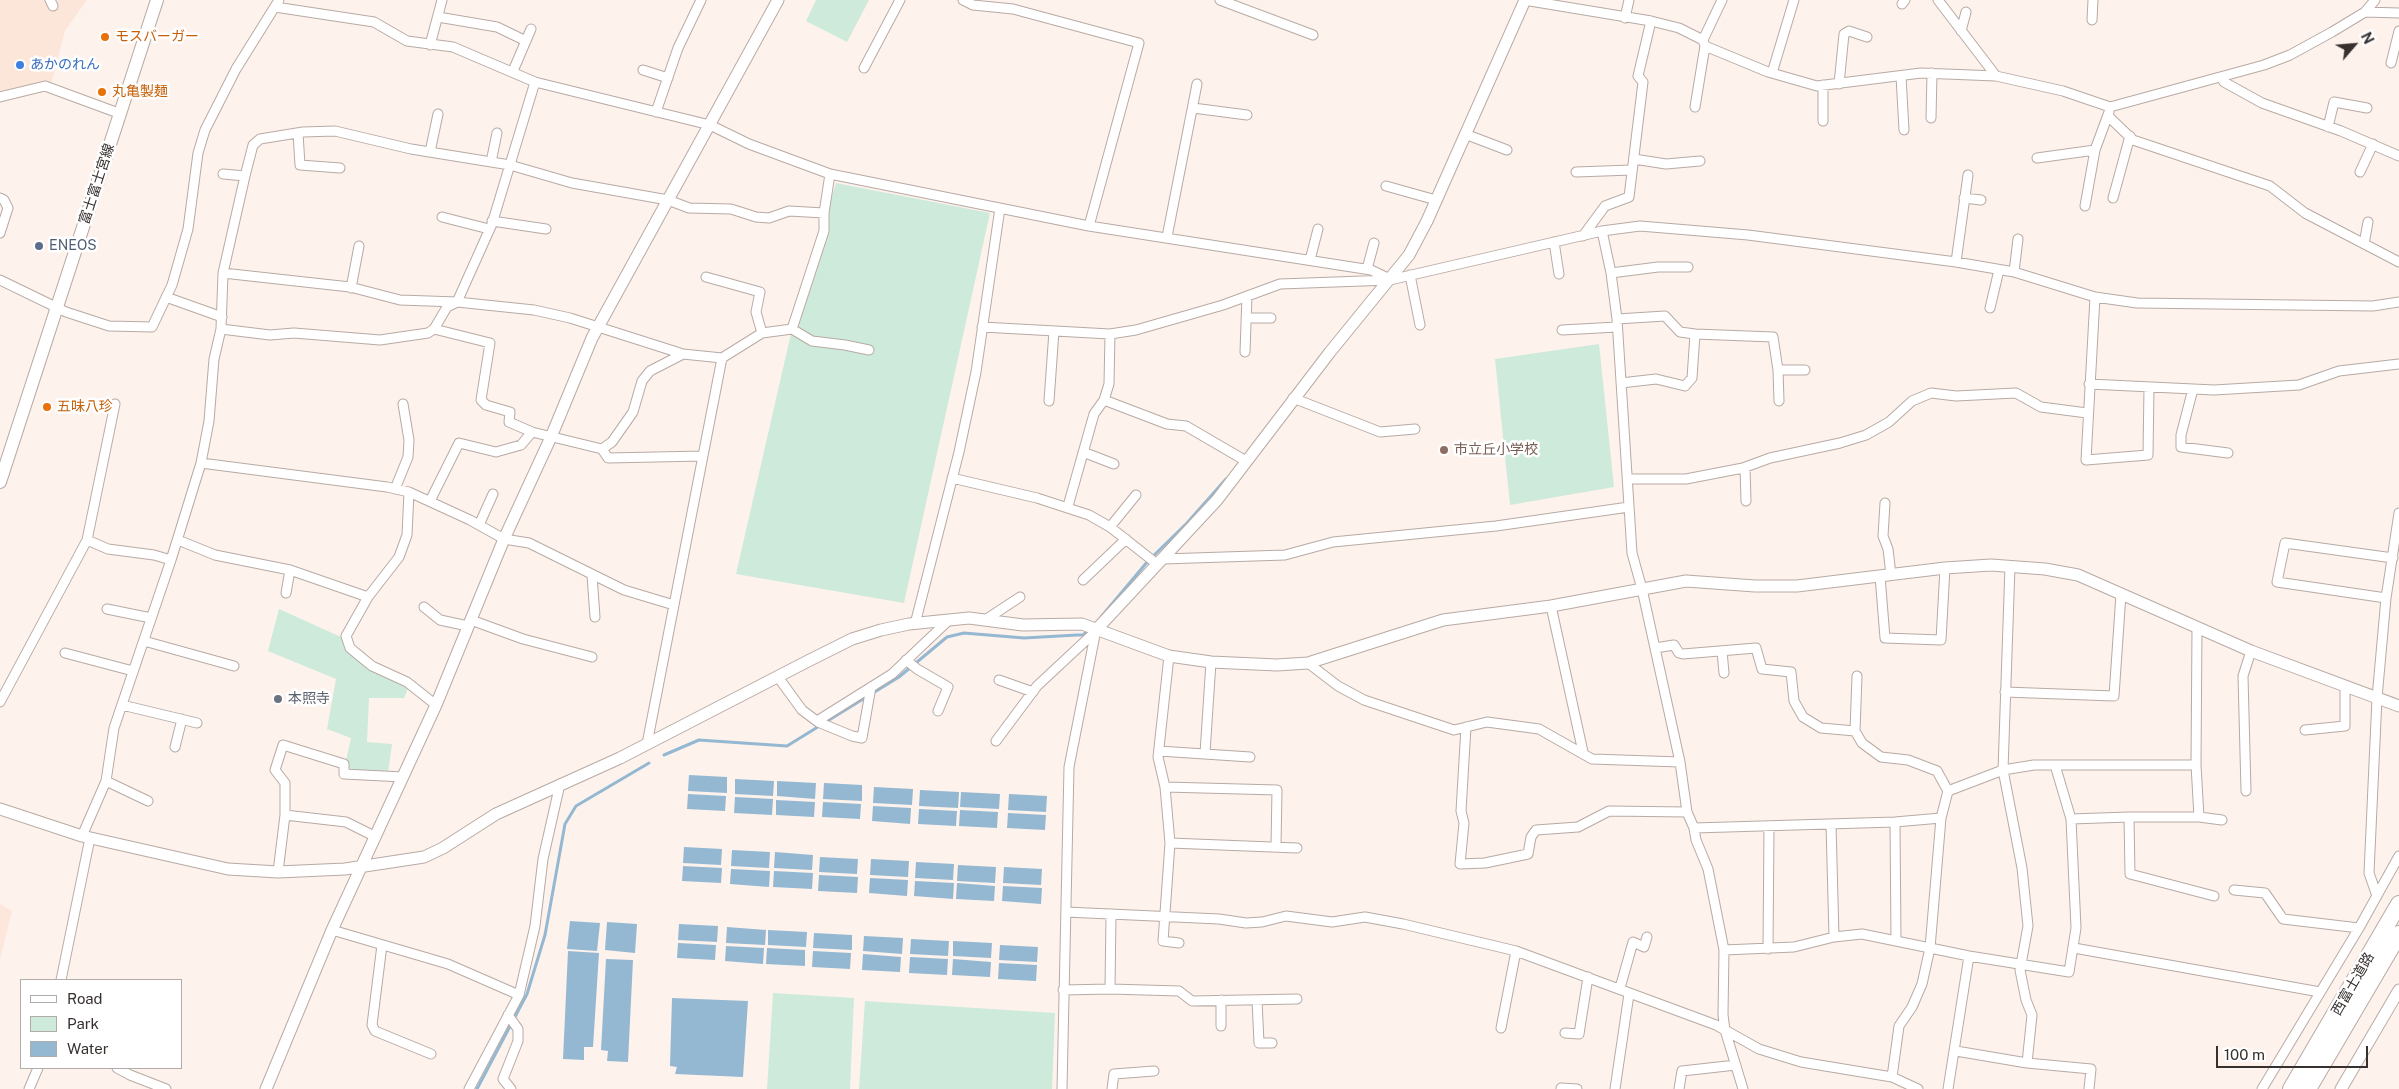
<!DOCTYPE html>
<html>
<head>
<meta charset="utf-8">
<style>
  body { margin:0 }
  #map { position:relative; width:2399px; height:1089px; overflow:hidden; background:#fef2ed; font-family:"Public Sans",sans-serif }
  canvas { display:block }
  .legend { position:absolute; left:20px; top:979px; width:162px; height:90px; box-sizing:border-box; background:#fff; border:1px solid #afacab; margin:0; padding:6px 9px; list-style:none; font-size:15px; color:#36302e }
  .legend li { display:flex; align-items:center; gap:10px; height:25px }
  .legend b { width:25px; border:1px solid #afacab }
  .north { position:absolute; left:2329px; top:20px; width:50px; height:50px; -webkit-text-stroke:4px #fff; paint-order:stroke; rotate:63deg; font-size:14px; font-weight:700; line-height:20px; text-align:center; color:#36302e }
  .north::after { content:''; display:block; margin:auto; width:18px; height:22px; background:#36302e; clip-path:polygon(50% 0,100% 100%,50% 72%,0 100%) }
  .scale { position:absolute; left:2216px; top:1046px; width:152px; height:22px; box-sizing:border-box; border:2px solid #36302e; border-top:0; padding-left:6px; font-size:15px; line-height:18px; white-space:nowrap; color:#36302e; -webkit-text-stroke:4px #fff; paint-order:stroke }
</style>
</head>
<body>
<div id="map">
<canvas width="2399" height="1089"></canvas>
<ul class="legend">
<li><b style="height:6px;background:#fff"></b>Road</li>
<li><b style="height:14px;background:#ceeada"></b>Park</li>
<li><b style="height:14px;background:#94b8d1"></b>Water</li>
</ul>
<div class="north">N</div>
<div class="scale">100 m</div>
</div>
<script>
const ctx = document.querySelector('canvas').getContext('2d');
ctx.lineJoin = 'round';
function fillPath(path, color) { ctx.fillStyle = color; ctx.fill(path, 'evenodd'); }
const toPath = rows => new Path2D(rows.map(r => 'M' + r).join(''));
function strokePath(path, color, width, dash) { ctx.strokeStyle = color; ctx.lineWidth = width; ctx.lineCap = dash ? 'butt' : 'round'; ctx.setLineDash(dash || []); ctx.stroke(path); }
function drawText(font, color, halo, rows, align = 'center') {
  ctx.font = font + ' "Public Sans","Noto Sans JP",sans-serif'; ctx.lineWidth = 5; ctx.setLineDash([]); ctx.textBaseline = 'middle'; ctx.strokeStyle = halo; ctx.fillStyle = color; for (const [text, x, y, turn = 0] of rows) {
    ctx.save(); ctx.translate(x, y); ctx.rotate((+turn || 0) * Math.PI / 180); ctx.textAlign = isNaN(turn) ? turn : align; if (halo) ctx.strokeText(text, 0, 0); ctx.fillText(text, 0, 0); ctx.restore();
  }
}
const commercial = toPath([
  [0,0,87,0,65,31,51,84,0,94]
]);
const built = toPath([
  [0,904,12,911,0,959]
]);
const green = toPath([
  [816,0,869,0,847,42,806,21],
  [836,183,990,213,904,603,736,574,792,329],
  [1599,344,1614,487,1510,505,1495,359],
  [279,609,341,637,351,651,409,686,404,698,369,698,367,742,392,744,388,773,344,769,351,738,327,729,336,679,268,651],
  [773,993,854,998,850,1089,767,1089],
  [865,1001,1055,1013,1052,1089,859,1089]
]);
const water = toPath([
  [689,775,727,777,727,793,688,791],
  [735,779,774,781,773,796,735,794],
  [777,781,816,783,815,799,777,796],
  [824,783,862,785,862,801,823,799],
  [874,787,913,789,912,805,873,803],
  [920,790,959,792,958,808,919,806],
  [961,792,1000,794,999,809,960,807],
  [688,794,726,796,725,811,687,809],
  [1009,794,1047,796,1046,812,1008,810],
  [735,797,773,799,772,815,734,813],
  [776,800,815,802,814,817,776,815],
  [823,802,861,804,860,819,822,817],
  [873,806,911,808,910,824,872,821],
  [919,809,957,811,956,826,918,824],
  [960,810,998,812,997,828,959,826],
  [1008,813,1046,815,1045,830,1007,828],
  [684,847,722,849,721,865,683,863],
  [732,850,770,852,769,868,731,866],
  [775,852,813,855,812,870,774,868],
  [820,857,858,859,857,874,819,872],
  [871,859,909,861,908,877,870,875],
  [916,862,954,864,953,880,915,878],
  [958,865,996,867,995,883,957,881],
  [683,866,722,868,721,883,682,881],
  [1004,867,1042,869,1041,885,1003,883],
  [731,869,770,871,769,887,730,884],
  [774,871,813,873,812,889,773,887],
  [819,875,858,877,857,893,818,891],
  [870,878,908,880,907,896,869,893],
  [915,881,954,883,953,899,914,896],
  [957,883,995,886,994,901,956,899],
  [1003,886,1042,888,1041,904,1002,901],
  [570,921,600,923,597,951,567,949],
  [607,922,637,924,635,953,605,950],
  [679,924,718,926,717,942,678,940],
  [727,927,766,930,765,945,726,943],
  [768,930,807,932,806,947,768,945],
  [814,933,852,935,852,950,813,948],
  [864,936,903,938,902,954,863,951],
  [911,939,949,941,948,956,910,954],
  [953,941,992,943,991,958,953,956],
  [678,943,716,945,715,960,677,958],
  [1000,945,1038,947,1037,962,999,960],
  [726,946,764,948,763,964,725,961],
  [767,948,805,950,805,966,766,964],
  [568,951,599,953,593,1047,584,1047,584,1060,563,1059],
  [813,951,851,953,850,969,812,967],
  [863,954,901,957,900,972,862,970],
  [910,957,948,959,947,975,909,973],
  [606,959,633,960,628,1062,607,1061,608,1051,601,1050],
  [953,959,991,962,990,977,952,975],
  [999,963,1037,965,1036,981,998,979],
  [672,998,748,1001,743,1077,675,1074,677,1067,670,1066]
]);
const stream = toPath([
  [1101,617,1148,561,1187,523,1226,479],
  [873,693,899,677,947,637,964,633,1024,638,1077,635,1083,635,1090,629],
  [664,755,699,740,787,746,868,696],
  [477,1089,527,994,545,935,565,824,576,806,649,763]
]);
const minor = toPath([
  [50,0,53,6],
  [963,0,973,5,1013,9,1139,43,1089,226],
  [1220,0,1313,35],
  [1524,0,1651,21,1679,28,1703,40,1705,46,1768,72,1817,86,1921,73,1996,76,2063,91,2110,107,2264,65,2290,55,2332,32,2365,12,2375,0],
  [1938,0,1996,76],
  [1902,4,1905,0],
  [275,7,374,22,407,41,453,47,535,82,710,125,749,144,830,174,1089,226,1371,270,1390,279],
  [2365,12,2399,13],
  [438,17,497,27,526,41],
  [1625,18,1629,0],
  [2092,20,2093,0],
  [1961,31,1966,12],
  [1703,40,1722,0],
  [430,45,442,0],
  [2391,63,2399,31],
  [864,68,900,0],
  [643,70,668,78],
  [513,71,531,29],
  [1772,73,1794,0],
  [1901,76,1904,130],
  [2221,77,2224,82,2262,103,2341,131,2399,156],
  [1839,84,1844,34,1849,31,1867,37],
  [0,97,45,86,121,114],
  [1695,107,1705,46],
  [1193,108,1247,115],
  [656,112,678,48,701,0],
  [2108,116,2133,140,2270,186,2305,213,2399,262],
  [1931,118,1932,73],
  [1823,121,1823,85],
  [2328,127,2334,102,2367,108],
  [298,133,300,165,340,168],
  [1465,134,1507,150],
  [430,152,438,114],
  [2037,158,2095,150],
  [1634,159,1666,164,1700,161],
  [491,162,497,133],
  [1576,172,1632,170],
  [2360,172,2373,144],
  [245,176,253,145,260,139,303,132,335,131,411,149,510,165,572,183,668,200,689,208,731,209,756,217,769,218,789,211,824,213],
  [1386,186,1436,200],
  [0,198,4,200,8,208,0,233],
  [1964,198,1981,200],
  [2113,198,2130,136],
  [2085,206,2095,150,2109,112],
  [442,217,489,229],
  [492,221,546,229],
  [1602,231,1611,273,1617,319,1632,553,1642,589,1680,762,1687,812,1694,828,1696,840,1708,869,1724,950,1723,1015,1725,1030,1743,1089],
  [1583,236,1605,206,1629,197,1643,82,1638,76,1651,21],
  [1167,237,1197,84],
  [1554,242,1559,274],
  [2364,244,2368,222],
  [1310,260,1318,229],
  [1956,262,1968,175],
  [1367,269,1374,243],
  [2014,272,2018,239],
  [223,273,350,287,400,300,457,302,534,310,570,318,683,354,722,358],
  [1611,273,1658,267,1688,267],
  [1410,275,1420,325],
  [706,277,760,292,756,312,762,333],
  [0,280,66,312,109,326,152,327,172,285,188,229,198,153,205,130,236,69,279,0],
  [351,288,359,246],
  [166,297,222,317],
  [2095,297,2086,460,2148,455,2149,387],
  [1990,308,1999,270],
  [1246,318,1271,318],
  [1617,319,1665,316,1680,332,1695,334],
  [982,327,1110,334,1136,330,1223,305,1280,284,1390,280,1602,231,1640,226,1748,235,1956,262,2014,272,2095,297,2137,303,2373,306,2399,302],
  [221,329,270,335,294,333,380,340,428,333,434,329,447,307,457,302,492,224,535,82],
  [434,329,490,343,481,400,486,405,510,412,509,422,532,432],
  [792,329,812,341,845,345,869,350],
  [1562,330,1617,327],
  [1245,352,1247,296],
  [1778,370,1805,370],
  [1621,383,1656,379,1685,386,1692,378,1695,334,1773,337,1778,370,1779,401],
  [2089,384,2214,390,2299,385,2339,371,2399,364],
  [2193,389,2181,435,2181,447,2228,453],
  [1293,398,1380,432,1415,429],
  [1104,400,1167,424,1186,426,1246,461],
  [1049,401,1054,331],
  [602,449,612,442,633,412,642,381,650,371,683,354],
  [1083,452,1114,464],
  [201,463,387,487,409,492,470,520,504,539,529,543,624,590,674,605],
  [1745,467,1746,501],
  [952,478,1037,498,1089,515,1110,527,1157,564],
  [1628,479,1686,479,1743,468,1770,458,1840,443,1866,435,1889,422,1912,401,1931,393,1956,396,2016,393,2041,407,2087,413],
  [395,489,408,457,409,440,403,404],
  [409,492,407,535,399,557,368,597,346,636,350,648,372,666,407,682,436,705],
  [430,501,459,443,496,452,521,445,532,432,602,449,608,458,703,456],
  [1885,503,1883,536,1888,549,1891,575],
  [1068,506,1094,414,1104,400,1109,384,1110,334],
  [479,525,493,494],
  [1110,527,1136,495],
  [87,540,108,549,154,555,171,560],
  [178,540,215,555,290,570],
  [1163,559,1285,555,1333,542,1496,526,1629,507],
  [592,575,595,617],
  [1880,576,1885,638,1941,640,1945,568],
  [1083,580,1126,539],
  [286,593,290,570,368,597],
  [2386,598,2277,582,2285,543,2393,558],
  [1551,606,1583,752],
  [424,607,440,620,468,626],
  [107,609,151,618],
  [471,620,523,639,592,657],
  [985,620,1020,597],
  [915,624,959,452,976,372,1000,208],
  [2197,628,2196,765,2199,817],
  [144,641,234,666],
  [1655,648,1674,645,1679,653,1683,654,1756,648,1762,669,1791,672,1794,701,1803,717,1821,728,1855,731],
  [1722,651,1724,673],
  [65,653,133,671],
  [1169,656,1158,757,1165,787,1170,843,1163,941,1179,943],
  [906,660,917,669,948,687,938,711],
  [1308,663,1338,686,1364,700,1454,730,1487,722,1539,729,1592,759,1680,762],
  [1857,676,1855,731,1862,743,1881,757,1908,760,1937,771,1948,791],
  [778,677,802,710,818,722,852,736,862,738,871,687],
  [999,680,1033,692],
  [2005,692,2114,696,2121,594],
  [0,702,87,540,115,404],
  [122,705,197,723],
  [817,721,892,674,949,620],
  [1466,727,1461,811,1464,823,1460,864,1485,863,1528,854,1531,837,1536,830,1578,827,1609,811,1687,812],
  [2305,730,2345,726,2345,687],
  [996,741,1037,686,1096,631],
  [647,744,722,358,762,333,792,329,824,231,824,213,830,174],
  [175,747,182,719],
  [1159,751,1250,757],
  [1205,753,1211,662],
  [106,781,148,801],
  [1165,787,1277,790,1276,846],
  [2246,791,2243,676,2251,651],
  [285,815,346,822,376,837],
  [2129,817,2130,874,2214,896],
  [2071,819,2129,817,2199,817,2222,820],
  [1895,822,1896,940],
  [1831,824,1834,937],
  [1694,828,1895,822,1941,818],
  [82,836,106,781,114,728,171,560,201,463,209,421,214,359,221,329,223,273,245,176,223,174],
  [1170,843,1297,848],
  [278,872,285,815,285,783,275,770,283,745,344,764,344,774,403,777],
  [2234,890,2265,893,2283,919,2359,928],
  [2377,896,2369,873,2377,698,2386,598,2399,513],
  [1066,912,1219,919,1246,923,1262,922,1286,916,1332,922,1365,917,1403,924,1516,951,1716,1025,1759,1049,1801,1062,1892,1077,1918,1089],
  [332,930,448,964,519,995],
  [382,945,372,1025,375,1031,431,1054],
  [2074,948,2320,992],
  [1768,949,1769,826],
  [1724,950,1794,947,1834,937,1862,934,1969,956,2069,972,2076,928,2071,819,2055,765],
  [61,980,90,838],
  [1620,988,1633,942,1644,947,1647,937],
  [1110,989,1111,914],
  [1063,990,1110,989,1179,991,1192,1001,1297,999],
  [1221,1000,1221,1026],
  [1257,1000,1259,1043,1272,1043],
  [508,1015,518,1029,518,1041,503,1079,511,1089],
  [1501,1028,1516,951],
  [1565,1033,1579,1034,1588,977],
  [1956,1051,2027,1063,2032,1015,2026,1000,2020,970,2028,926,2022,868,2003,770,2010,566],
  [2027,1063,2091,1069,2089,1089],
  [117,1068,130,1075,166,1089],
  [1892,1077,1899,1026,1912,1007,1922,984,1930,948,1941,818,1948,791,2003,770,2034,765,2196,765],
  [1561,1088,1577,1089],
  [29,1089,38,1068],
  [469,1089,519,995,535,926,543,859,560,784],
  [1062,1089,1069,767,1096,630],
  [1112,1089,1114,1074,1154,1071],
  [1615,1089,1629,994],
  [1679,1089,1682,1071,1736,1065],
  [1948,1089,1969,956],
  [2262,1089,2359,928,2399,856]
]);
const tertiary = toPath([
  [1096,630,1217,500,1330,352,1409,255,1427,221,1525,0],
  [0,809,82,836,228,869,278,872,345,869,424,857,443,848,496,814,620,758,808,661,852,639,881,630,909,624,969,618,1023,625,1082,624,1169,656,1211,662,1277,665,1308,663,1443,620,1551,606,1686,581,1755,586,1797,586,1945,568,1991,565,2045,569,2078,575,2251,651,2399,706],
  [266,1089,332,930,436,705,504,539,551,437,592,338,778,0],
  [2341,1089,2399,990]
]);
const secondary = toPath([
  [0,482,157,0]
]);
const motorway = toPath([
  [2291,1089,2399,904],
  [2308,1089,2399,934]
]);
const markers = [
  [105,37,5,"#e8710a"],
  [20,65,5,"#3f7fe0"],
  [102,92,5,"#e8710a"],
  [39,246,5,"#5c6f8a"],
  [47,407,5,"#e8710a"],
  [1444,450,5,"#8d6e63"],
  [278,699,5,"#6b7280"]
];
const foodNames = [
  ["モスバーガー",115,37],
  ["丸亀製麺",112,92],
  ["五味八珍",57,407]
];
const shopNames = [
  ["あかのれん",30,65]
];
const streetNames = [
  ["富士富士宮線",97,184,-72],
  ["西富士道路",2353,984,-60]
];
const serviceNames = [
  ["ENEOS",49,246]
];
const educationNames = [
  ["市立丘小学校",1454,450]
];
const worshipNames = [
  ["本照寺",288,699]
];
fillPath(commercial, '#fce6d9');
fillPath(built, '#fde6dc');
fillPath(green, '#ceeada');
fillPath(water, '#94b8d1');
strokePath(stream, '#94b8d1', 3);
strokePath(minor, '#b8aaa4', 11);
strokePath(tertiary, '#b8aaa4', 13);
strokePath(secondary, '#b8aaa4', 14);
strokePath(motorway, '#b8aaa4', 18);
strokePath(minor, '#fff', 9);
strokePath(tertiary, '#fff', 11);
strokePath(secondary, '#fff', 12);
strokePath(motorway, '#fff', 16);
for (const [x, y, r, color] of markers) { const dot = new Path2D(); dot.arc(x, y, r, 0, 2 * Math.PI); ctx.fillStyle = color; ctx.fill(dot); strokePath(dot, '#fff', 2); }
drawText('14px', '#c56008', '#fff', foodNames, 'left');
drawText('14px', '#366cbe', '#fff', shopNames, 'left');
drawText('14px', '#36302e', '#fff', streetNames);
drawText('14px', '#4e5e75', '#fff', serviceNames, 'left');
drawText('14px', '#785e54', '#fff', educationNames, 'left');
drawText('14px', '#5b616d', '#fff', worshipNames, 'left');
</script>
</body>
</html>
